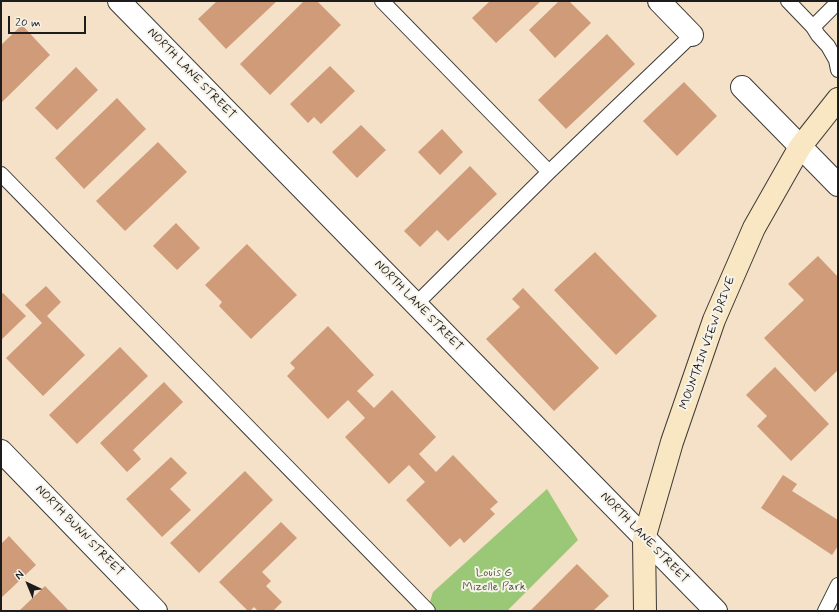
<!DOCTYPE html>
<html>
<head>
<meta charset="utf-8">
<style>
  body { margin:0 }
  #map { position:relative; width:839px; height:612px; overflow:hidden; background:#f4e1c7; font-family:Mynerve,sans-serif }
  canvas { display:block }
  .frame { position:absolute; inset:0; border:2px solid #1c1c1c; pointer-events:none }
  .north { position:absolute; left:8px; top:564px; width:40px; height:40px; -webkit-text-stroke:3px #f7f3e8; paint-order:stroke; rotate:316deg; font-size:11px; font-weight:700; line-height:16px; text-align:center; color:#1c1c1c }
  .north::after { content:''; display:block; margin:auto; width:14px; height:18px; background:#1c1c1c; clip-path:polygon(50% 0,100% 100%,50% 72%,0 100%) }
  .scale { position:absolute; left:8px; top:16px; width:78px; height:18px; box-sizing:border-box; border:2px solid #1c1c1c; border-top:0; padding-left:5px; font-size:12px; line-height:14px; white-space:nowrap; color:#1c1c1c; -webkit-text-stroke:3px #f7f3e8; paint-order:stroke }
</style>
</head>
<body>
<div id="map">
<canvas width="839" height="612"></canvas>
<div class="frame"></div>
<div class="north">N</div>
<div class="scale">20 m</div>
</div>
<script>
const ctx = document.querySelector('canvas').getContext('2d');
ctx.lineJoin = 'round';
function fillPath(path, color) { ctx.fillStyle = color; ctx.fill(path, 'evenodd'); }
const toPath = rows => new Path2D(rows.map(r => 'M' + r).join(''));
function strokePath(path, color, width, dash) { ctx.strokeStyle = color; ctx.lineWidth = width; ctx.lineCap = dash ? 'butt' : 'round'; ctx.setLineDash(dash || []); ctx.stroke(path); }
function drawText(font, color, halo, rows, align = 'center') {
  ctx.font = font + ' Mynerve,sans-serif'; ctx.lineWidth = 4; ctx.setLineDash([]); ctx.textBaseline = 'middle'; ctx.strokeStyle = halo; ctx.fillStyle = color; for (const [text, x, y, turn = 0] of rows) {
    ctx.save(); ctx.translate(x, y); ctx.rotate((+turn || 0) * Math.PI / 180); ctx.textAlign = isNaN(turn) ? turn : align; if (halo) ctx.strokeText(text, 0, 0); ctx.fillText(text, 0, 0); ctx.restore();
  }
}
const green = toPath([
  [547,489,578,540,507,611,427,611,433,592]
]);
const building = toPath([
  [217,1,277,1,226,49,198,19],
  [304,1,317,1,341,25,270,95,240,64],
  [490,1,541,1,496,43,472,18],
  [559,1,569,1,591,23,555,58,529,30],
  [22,25,50,55,1,103,1,45],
  [607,34,635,64,566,129,538,100],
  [330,66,355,91,321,124,314,117,308,123,290,104],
  [76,67,98,90,57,130,35,108],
  [684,82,717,116,677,156,643,121],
  [117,98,146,129,84,189,55,158],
  [361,125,386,150,357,178,332,152],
  [442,129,463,152,440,175,418,152],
  [158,142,187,172,125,231,96,201],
  [470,166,497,194,448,241,437,230,420,247,404,231],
  [176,223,200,248,177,270,153,246],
  [247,244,297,295,251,339,219,306,222,302,205,285],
  [595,252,657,316,616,355,554,290],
  [818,256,838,277,838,370,815,392,764,338,804,300,788,284],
  [46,286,61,302,47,316,85,355,43,396,6,358,42,323,25,305],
  [523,288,599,368,554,411,486,339,520,307,512,299],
  [3,293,26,316,1,340,1,294],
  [328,326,374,375,357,391,374,408,392,390,436,437,419,454,436,472,453,455,498,502,490,509,495,514,464,543,460,538,450,547,406,500,425,482,409,465,389,484,345,437,365,418,348,400,328,419,287,376,295,368,290,363],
  [120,347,148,376,77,444,49,415],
  [775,367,829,424,791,461,757,426,767,416,746,395],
  [164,382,183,402,133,450,141,459,127,472,100,443],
  [171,457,187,473,170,489,191,510,162,537,126,499],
  [245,471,273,500,199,573,170,543],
  [783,475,797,484,792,491,838,520,838,546,832,555,761,508],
  [281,522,297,538,262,572,271,581,266,586,282,602,273,611,258,611,254,607,250,611,248,611,219,582],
  [9,536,36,565,1,598,1,544],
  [577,564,609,596,593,611,530,611],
  [45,586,69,611,19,611]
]);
const lane = toPath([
  [382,1,549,172],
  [788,1,813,27],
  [838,2,813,27,818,35,828,46,836,60,838,70],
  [1,174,428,611],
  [416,304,549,172,692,35],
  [825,611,838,585]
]);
const street = toPath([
  [119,1,716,611],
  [659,1,692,35],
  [742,87,838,185],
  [1,451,156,611]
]);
const secondary = toPath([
  [645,611,644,539,672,442,714,320,754,228,800,147,838,99]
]);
const streetNames = [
  ["NORTH LANE STREET",191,74,46],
  ["NORTH LANE STREET",418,306,46],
  ["MOUNTAIN VIEW DRIVE",708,343,-70],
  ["NORTH BUNN STREET",79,531,46],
  ["NORTH LANE STREET",644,538,46]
];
const parkNames = [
  ["Louis G",494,573],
  ["Mizelle Park",494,587]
];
fillPath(green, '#9ac877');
fillPath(building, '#cf9b79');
strokePath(lane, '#3c3a36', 16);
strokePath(street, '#3c3a36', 24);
strokePath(secondary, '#3c3a36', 24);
strokePath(lane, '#fff', 14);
strokePath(street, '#fff', 22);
strokePath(secondary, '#f9e7c3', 22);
drawText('12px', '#1c1c1c', '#f7f3e8', streetNames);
drawText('12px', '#48583c', '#f7f3e8', parkNames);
</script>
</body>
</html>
